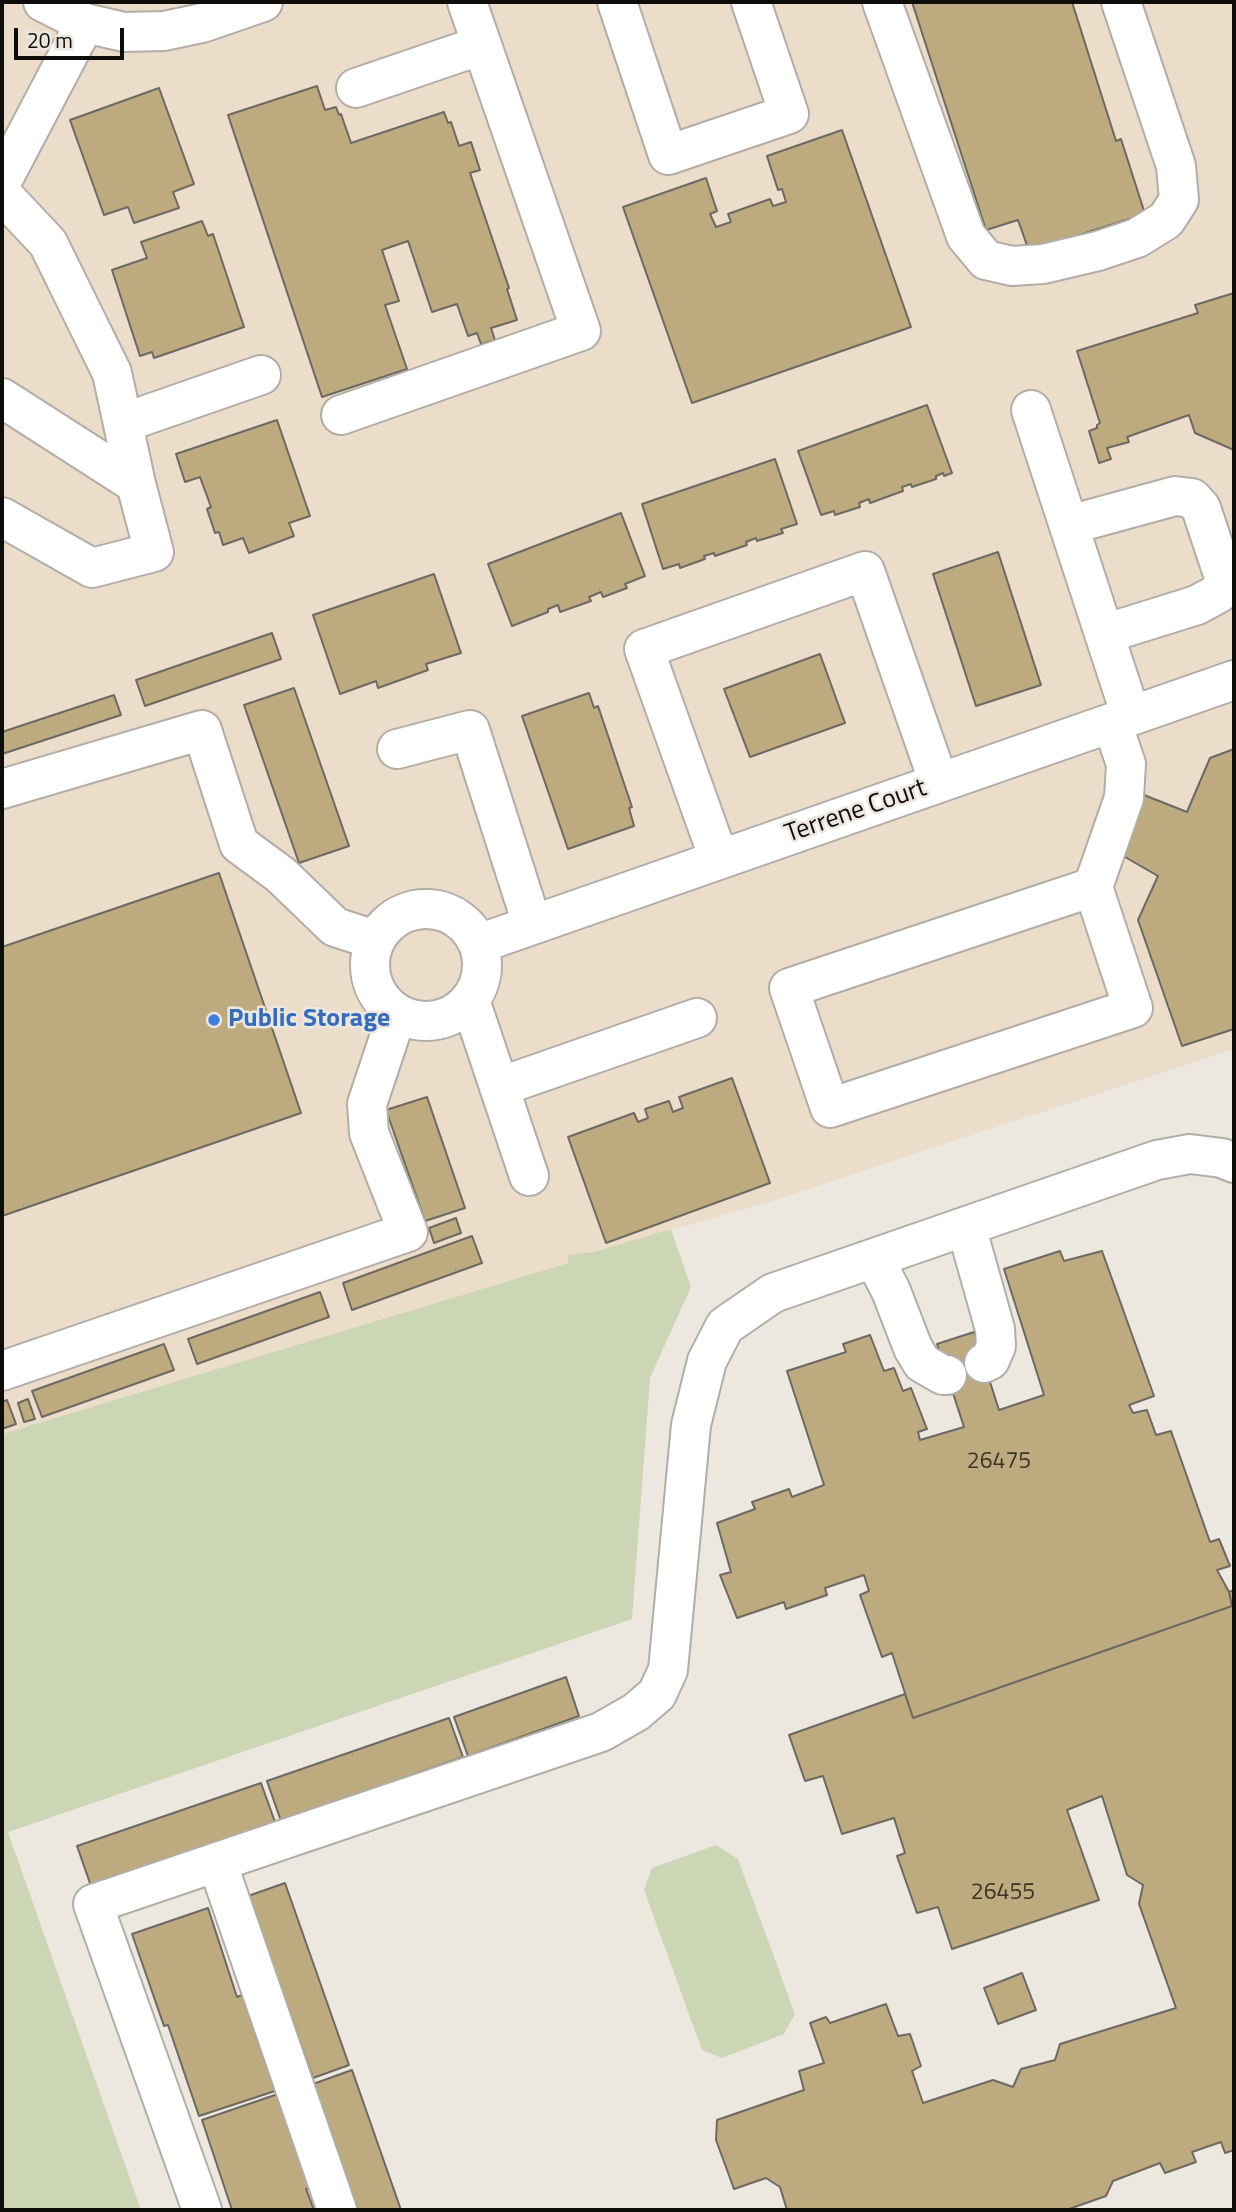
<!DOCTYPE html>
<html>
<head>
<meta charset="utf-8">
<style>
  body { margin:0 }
  #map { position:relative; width:1236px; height:2212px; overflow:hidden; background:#ece8e0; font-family:"Titillium Web",sans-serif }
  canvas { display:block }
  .frame { position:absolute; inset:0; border:4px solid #0e0d0a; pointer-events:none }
  .scale { position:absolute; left:14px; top:28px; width:110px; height:32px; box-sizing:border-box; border:4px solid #0e0d0a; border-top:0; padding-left:9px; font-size:21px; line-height:24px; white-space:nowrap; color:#0e0d0a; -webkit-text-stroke:5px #ece8e0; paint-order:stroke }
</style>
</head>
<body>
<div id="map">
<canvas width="1236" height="2212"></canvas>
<div class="frame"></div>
<div class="scale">20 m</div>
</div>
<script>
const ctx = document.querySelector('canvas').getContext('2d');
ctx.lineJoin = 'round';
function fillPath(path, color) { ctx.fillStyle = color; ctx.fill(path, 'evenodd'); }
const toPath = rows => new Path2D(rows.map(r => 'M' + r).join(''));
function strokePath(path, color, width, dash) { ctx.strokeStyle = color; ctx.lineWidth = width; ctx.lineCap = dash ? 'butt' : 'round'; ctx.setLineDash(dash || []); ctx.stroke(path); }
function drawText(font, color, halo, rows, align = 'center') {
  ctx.font = font + ' "Titillium Web",sans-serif'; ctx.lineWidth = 5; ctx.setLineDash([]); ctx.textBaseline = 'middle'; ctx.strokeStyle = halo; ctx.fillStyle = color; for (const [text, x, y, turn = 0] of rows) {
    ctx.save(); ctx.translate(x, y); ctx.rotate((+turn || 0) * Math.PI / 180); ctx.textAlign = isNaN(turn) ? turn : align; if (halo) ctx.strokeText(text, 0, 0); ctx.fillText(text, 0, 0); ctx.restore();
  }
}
const commercial = toPath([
  [2,2,1234,2,1234,1049,769,1202,594,1252,569,1255,568,1263,2,1434]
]);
const green = toPath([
  [671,1229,691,1287,650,1378,632,1619,8,1832,141,2210,2,2210,2,1434,568,1263,568,1255,594,1252],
  [716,1845,738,1859,795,2014,784,2034,722,2058,702,2050,644,1890,652,1868]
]);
const building = toPath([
  [912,2,1072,2,1116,141,1121,139,1145,214,1029,251,1018,220,986,230,912,2],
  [317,86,325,110,336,107,339,115,341,114,351,143,444,112,448,123,451,122,459,146,471,142,480,170,470,173,509,288,507,289,517,320,491,328,495,340,481,344,477,333,468,336,457,304,432,312,408,241,382,250,399,301,385,305,407,369,322,397,228,115,317,86],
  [159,88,194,184,173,192,179,208,134,223,128,207,104,215,70,120,159,88],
  [842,130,911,327,692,403,623,207,706,178,717,211,710,214,716,227,731,222,728,214,770,199,773,206,786,202,782,189,778,190,767,156,842,130],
  [202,221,208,236,213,234,244,327,154,358,152,352,140,356,112,270,147,258,141,242,202,221],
  [1234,293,1234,450,1195,433,1189,415,1127,437,1129,442,1107,448,1111,459,1099,463,1089,431,1097,428,1097,425,1100,423,1077,351,1198,313,1195,305,1234,293],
  [927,405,952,473,944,476,943,473,936,476,936,479,912,487,911,484,902,487,903,491,870,503,869,499,859,503,860,507,835,515,834,511,821,515,798,451,927,405],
  [277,420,310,516,289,523,294,536,249,553,243,538,223,545,219,532,215,533,207,509,211,507,200,477,185,482,176,454,277,420],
  [775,459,797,524,781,529,783,533,757,541,756,538,746,542,747,545,715,556,714,553,704,556,705,559,680,568,679,564,663,569,642,504,775,459],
  [621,513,645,576,625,584,627,588,603,597,601,592,589,597,591,601,560,612,558,605,548,609,548,612,512,626,488,564,621,513],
  [998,552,1041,685,976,706,933,574,998,552],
  [434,574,461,653,426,664,428,670,378,688,376,681,340,694,313,615,434,574],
  [272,633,281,659,145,706,136,680,272,633],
  [820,654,845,723,750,757,724,689,820,654],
  [294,688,349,846,299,863,244,705,294,688],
  [589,693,594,708,598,706,632,807,629,808,634,826,568,849,522,716,589,693],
  [114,695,121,715,2,754,2,732,114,695],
  [1234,749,1234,1029,1182,1046,1138,920,1158,876,1118,853,1144,795,1187,812,1210,758,1234,749],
  [219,873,301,1113,2,1216,2,947,219,873],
  [732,1078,770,1183,606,1243,568,1137,634,1113,638,1122,648,1118,645,1109,669,1101,673,1112,683,1108,679,1097,732,1078],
  [427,1097,465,1208,425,1221,386,1110,427,1097],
  [456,1218,461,1233,434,1243,429,1228,456,1218],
  [472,1236,482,1263,352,1310,343,1283,472,1236],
  [1060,1251,1064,1261,1102,1251,1154,1396,1129,1405,1133,1413,1147,1410,1156,1435,1171,1431,1210,1542,1219,1539,1230,1566,1217,1570,1229,1592,1232,1606,913,1718,892,1653,882,1657,860,1595,869,1591,864,1575,825,1588,827,1595,786,1609,784,1602,737,1618,720,1575,731,1572,717,1523,755,1509,752,1502,789,1489,792,1497,824,1485,787,1371,846,1352,843,1344,870,1335,884,1371,894,1368,903,1391,911,1388,927,1429,918,1432,920,1440,964,1427,937,1344,974,1332,999,1410,1044,1395,1004,1269,1060,1251],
  [320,1292,329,1317,197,1364,188,1339,320,1292],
  [164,1344,174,1370,42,1417,32,1391,164,1344],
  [28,1399,35,1419,24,1422,18,1403,28,1399],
  [7,1400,16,1424,2,1429,2,1402,7,1400],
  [1234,1590,1234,2150,1225,2153,1221,2142,1192,2152,1196,2162,1165,2173,1160,2163,1113,2181,1106,2196,1066,2210,787,2210,780,2187,766,2178,734,2189,716,2140,717,2120,804,2090,799,2071,824,2063,810,2023,826,2017,830,2023,886,2004,898,2036,910,2034,921,2066,912,2071,923,2103,993,2080,1013,2087,1021,2069,1055,2060,1060,2044,1176,2008,1139,1904,1143,1885,1127,1875,1102,1796,1067,1810,1099,1900,952,1949,938,1907,917,1913,897,1856,905,1853,894,1818,842,1834,823,1776,805,1781,789,1735,905,1694,913,1718,1232,1606,1229,1592,1234,1590],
  [566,1677,579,1716,468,1756,454,1717,566,1677],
  [449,1718,463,1757,281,1821,267,1781,449,1718],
  [261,1783,275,1822,91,1886,77,1846,261,1783],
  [285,1883,349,2065,313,2078,248,1896,285,1883],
  [208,1908,237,1997,242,1995,275,2091,199,2116,168,2025,164,2026,132,1934,208,1908],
  [1022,1973,1036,2010,998,2024,984,1988,1022,1973],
  [352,2070,401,2210,358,2210,313,2084,352,2070],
  [278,2094,310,2188,306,2189,314,2210,232,2210,202,2120,278,2094]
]);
const minor = toPath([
  [43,2,85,23,124,32,164,31,202,23,263,2],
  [617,2,668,155,789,114,751,2],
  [882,2,966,236,986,260,1012,266,1043,264,1098,251,1137,238,1166,220,1179,200,1176,166,1121,2],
  [356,88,482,45],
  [2,181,85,23],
  [2,194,48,243,112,373,136,484,154,552,92,568,2,517],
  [2,398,136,484],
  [1031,410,1131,716],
  [341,415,581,331,467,2],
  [123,423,261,375],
  [1069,525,1175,496,1192,498,1201,508,1225,580,1219,593,1197,605,1104,634],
  [397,749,470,730,532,924],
  [2,789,202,730,239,844,281,875,335,927,375,940],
  [719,859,644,649,865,571,939,783],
  [1093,887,1133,1008,830,1108,789,988,1093,887],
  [1093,887,1124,798,1126,764,1112,723],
  '370 965a56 56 0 1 1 112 0a56 56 0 1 1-112 0Z',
  [478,944,1234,680],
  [470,1000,529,1176],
  [499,1087,697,1018],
  [966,1226,995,1329,996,1346,990,1360,984,1363],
  [874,1258,891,1291,913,1348,922,1363,943,1375,947,1375],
  [2,1371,408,1232,369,1133,367,1104,397,1014],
  [217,1862,337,2210],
  [202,2210,93,1904,601,1732,636,1712,657,1694,668,1670,691,1425,707,1361,725,1326,773,1293,1157,1160,1190,1154,1222,1158,1234,1163]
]);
const markers = [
  [214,1020,7,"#3f7fe0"]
];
const numberNames = [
  ["26475",999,1462],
  ["26455",1003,1893]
];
const streetNames = [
  ["Terrene Court",856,812,-19]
];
const shopNames = [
  ["Public Storage",228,1020]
];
fillPath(commercial, '#ecdcca');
fillPath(green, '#ccd6b4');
fillPath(building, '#bdaa7f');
strokePath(building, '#6c6962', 2);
strokePath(minor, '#b1aea7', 42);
strokePath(minor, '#fff', 38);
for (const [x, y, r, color] of markers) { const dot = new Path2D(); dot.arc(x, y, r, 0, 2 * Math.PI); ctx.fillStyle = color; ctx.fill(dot); strokePath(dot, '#ece8e0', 2.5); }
drawText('23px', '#3a3427', null, numberNames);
drawText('26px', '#0e0d0a', '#ece8e0', streetNames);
drawText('bold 26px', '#366cbe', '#ece8e0', shopNames, 'left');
</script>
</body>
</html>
